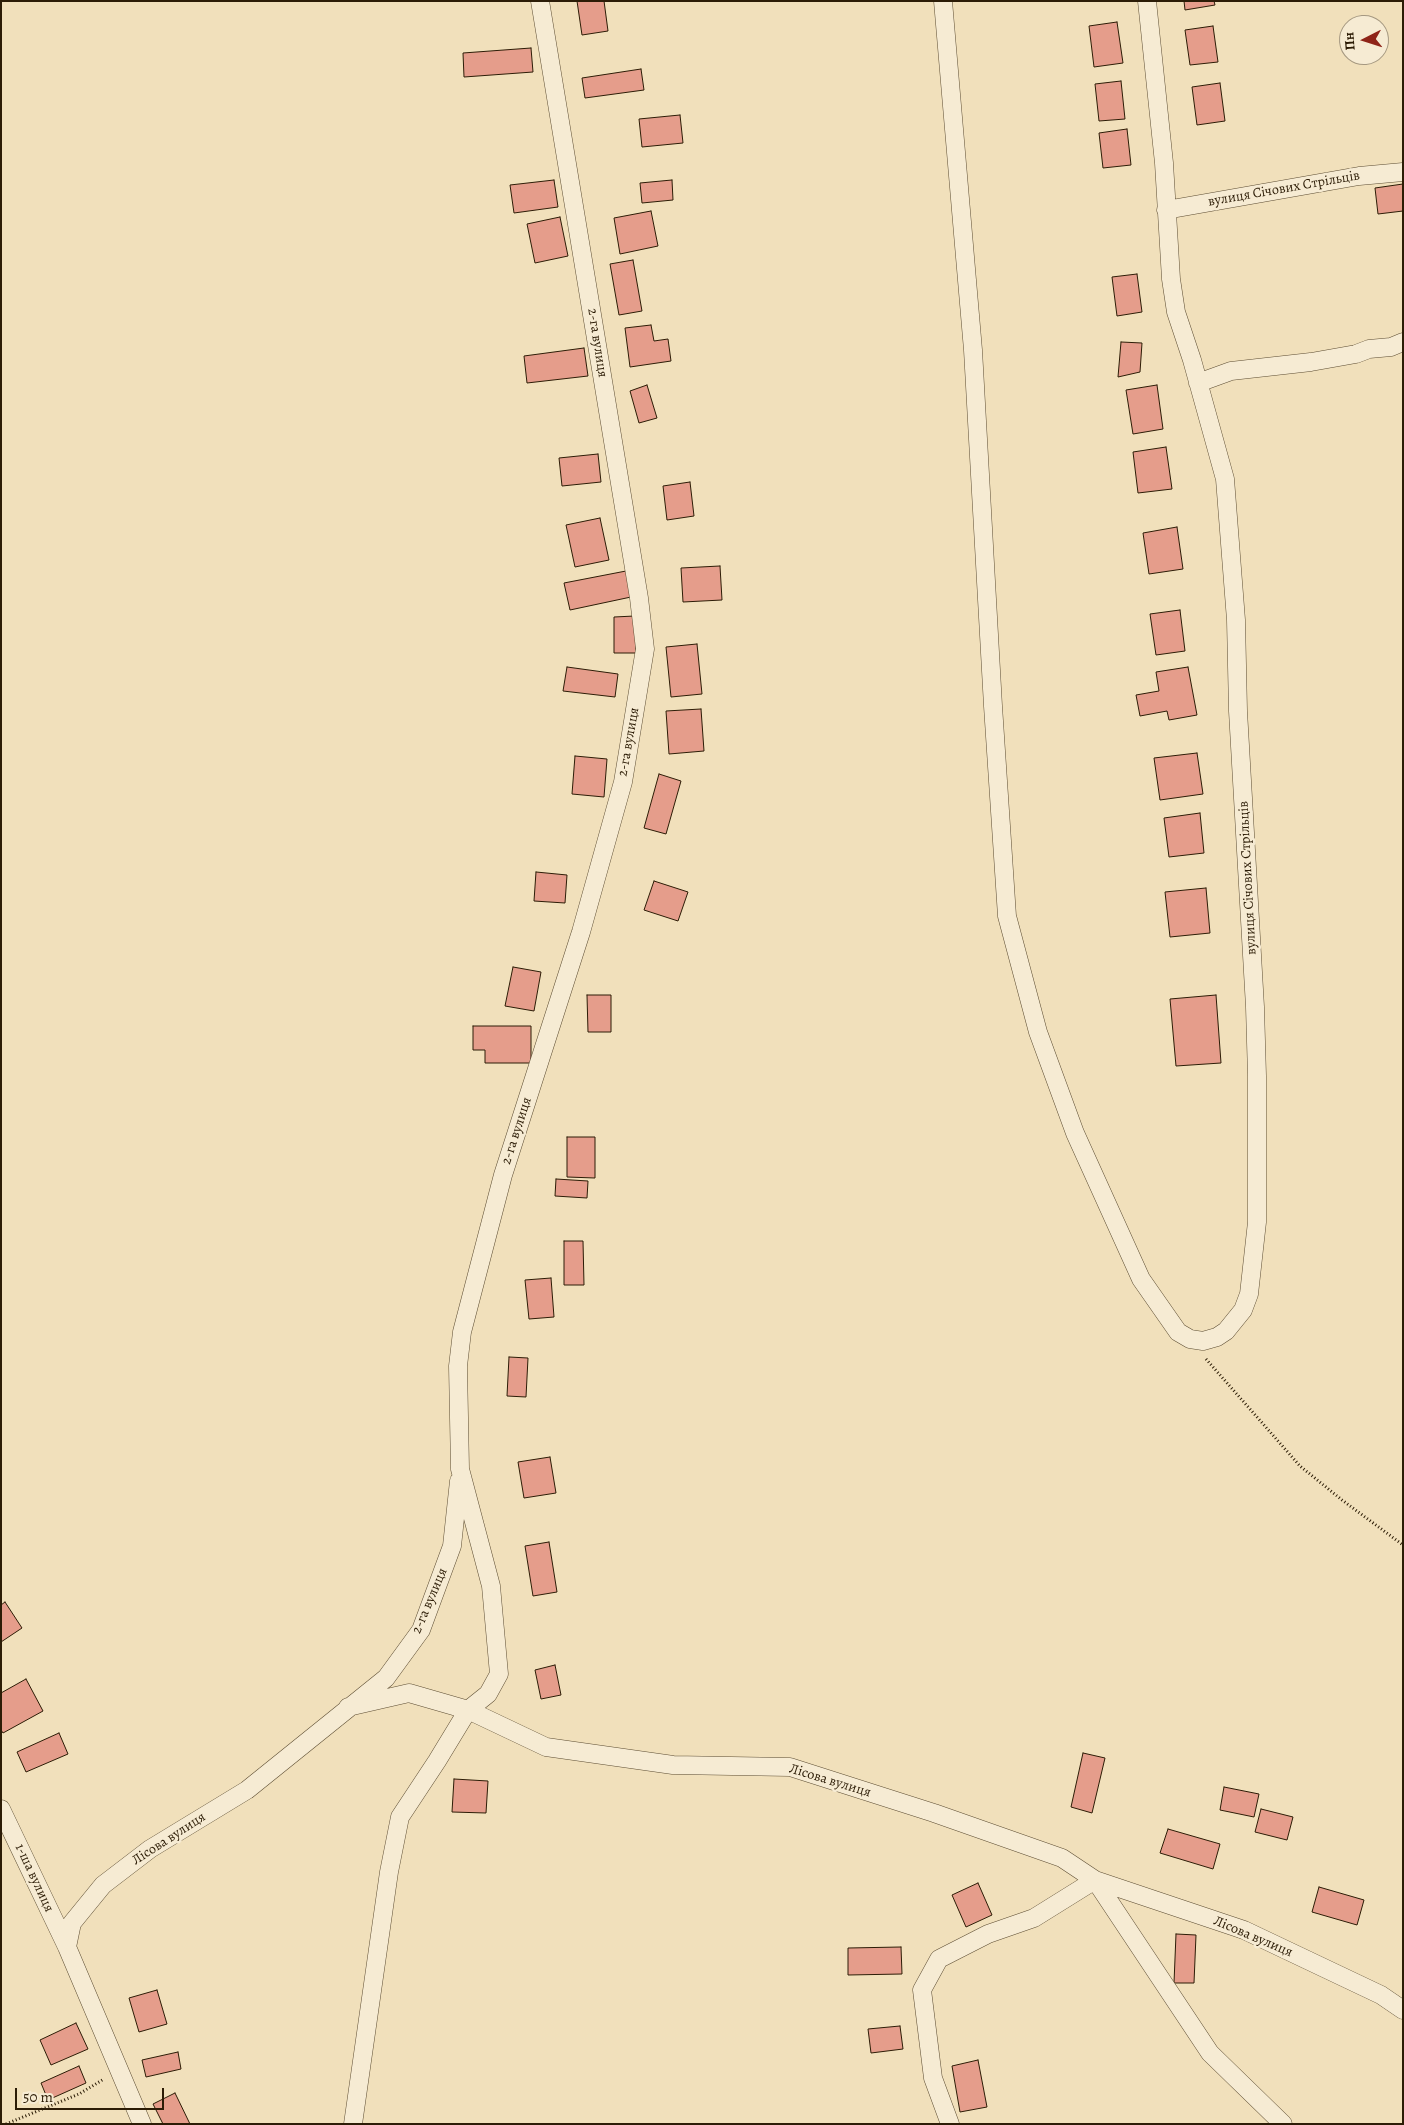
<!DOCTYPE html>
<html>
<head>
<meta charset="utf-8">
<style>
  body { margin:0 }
  #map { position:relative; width:1404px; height:2125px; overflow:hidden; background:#f1e0bb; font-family:Alegreya,serif }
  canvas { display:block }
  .frame { position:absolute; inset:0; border:2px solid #2c1c06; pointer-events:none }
  .north { position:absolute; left:1339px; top:15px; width:50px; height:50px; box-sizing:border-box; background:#f6ebd3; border:1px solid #a59881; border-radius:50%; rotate:265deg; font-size:14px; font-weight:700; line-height:20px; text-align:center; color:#2c1c06 }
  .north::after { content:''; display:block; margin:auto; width:18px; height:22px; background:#8f2418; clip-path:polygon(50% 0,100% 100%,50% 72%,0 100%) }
  .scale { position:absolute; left:15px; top:2088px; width:149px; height:22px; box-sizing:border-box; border:2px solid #2c1c06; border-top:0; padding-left:6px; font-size:15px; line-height:18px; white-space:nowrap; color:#2c1c06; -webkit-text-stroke:4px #f6ebd3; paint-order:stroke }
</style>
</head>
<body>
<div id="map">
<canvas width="1404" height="2125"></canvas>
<div class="frame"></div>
<div class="north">Пн</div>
<div class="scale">50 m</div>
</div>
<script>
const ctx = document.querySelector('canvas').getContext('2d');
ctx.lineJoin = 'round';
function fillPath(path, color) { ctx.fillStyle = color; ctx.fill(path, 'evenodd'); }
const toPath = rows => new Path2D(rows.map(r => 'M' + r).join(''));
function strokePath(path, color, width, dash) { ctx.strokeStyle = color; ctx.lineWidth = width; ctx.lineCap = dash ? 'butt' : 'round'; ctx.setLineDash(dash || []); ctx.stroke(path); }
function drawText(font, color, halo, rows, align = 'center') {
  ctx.font = font + ' Alegreya,serif'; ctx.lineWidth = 5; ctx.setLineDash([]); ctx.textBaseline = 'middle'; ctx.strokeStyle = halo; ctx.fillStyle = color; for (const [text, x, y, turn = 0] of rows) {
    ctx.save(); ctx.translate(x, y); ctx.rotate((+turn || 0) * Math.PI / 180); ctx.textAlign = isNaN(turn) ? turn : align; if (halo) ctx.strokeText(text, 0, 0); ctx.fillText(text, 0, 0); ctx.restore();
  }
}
const building = toPath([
  [577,1,604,1,608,31,582,35,577,1],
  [1184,1,1214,1,1215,5,1185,10,1184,1],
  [1117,22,1123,63,1094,67,1089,26,1117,22],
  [1213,26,1218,62,1190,65,1185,30,1213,26],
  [531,48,533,72,464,77,463,53,531,48],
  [641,69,644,90,585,98,582,78,641,69],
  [1121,81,1125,119,1099,121,1095,84,1121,81],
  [1220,83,1225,121,1197,125,1192,87,1220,83],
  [680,115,683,143,642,147,639,119,680,115],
  [1127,129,1131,165,1103,168,1099,133,1127,129],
  [554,180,558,207,514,213,510,185,554,180],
  [672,180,673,200,642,203,640,183,672,180],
  [1403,184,1403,211,1378,214,1375,188,1403,184],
  [651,211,658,246,620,254,614,218,651,211],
  [560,217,568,256,535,263,527,224,560,217],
  [633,260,642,311,619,315,610,264,633,260],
  [1137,274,1142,312,1117,316,1112,277,1137,274],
  [651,325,654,341,668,339,671,361,630,367,625,328,651,325],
  [1121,342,1142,343,1140,372,1118,377,1121,342],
  [584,348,588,376,527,383,524,356,584,348],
  [647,385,657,418,639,423,630,391,647,385],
  [1157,385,1163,429,1133,434,1126,390,1157,385],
  [1166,447,1172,489,1138,493,1133,452,1166,447],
  [598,454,601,482,562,486,559,458,598,454],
  [690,482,694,516,667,520,663,486,690,482],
  [600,518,609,560,575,567,566,525,600,518],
  [1177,527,1183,569,1149,574,1143,533,1177,527],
  [720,566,722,600,683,602,681,568,720,566],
  [626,571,631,597,570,610,564,583,626,571],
  [1180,610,1185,651,1156,655,1150,614,1180,610],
  [635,616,636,653,614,653,614,617,635,616],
  [697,644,702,694,671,697,666,647,697,644],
  [567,667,618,674,615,697,563,691,567,667],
  [1188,667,1197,715,1169,720,1167,711,1140,716,1136,695,1159,691,1156,672,1188,667],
  [701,709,704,751,669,754,666,711,701,709],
  [1197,753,1203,794,1160,800,1154,758,1197,753],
  [575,756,607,759,604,797,572,794,575,756],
  [659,774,681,781,666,834,644,828,659,774],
  [1200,813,1204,853,1169,857,1164,818,1200,813],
  [536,872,567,875,565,903,534,901,536,872],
  [654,881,688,892,678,921,644,910,654,881],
  [1206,888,1210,933,1170,937,1165,892,1206,888],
  [513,967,541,972,534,1011,505,1006,513,967],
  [587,995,611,995,611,1032,588,1032,587,995],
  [1216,995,1221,1063,1176,1066,1170,999,1216,995],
  [473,1026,531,1026,531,1063,485,1063,485,1050,473,1050,473,1026],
  [567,1137,595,1137,595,1178,567,1177,567,1137],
  [556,1179,588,1181,587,1198,555,1196,556,1179],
  [564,1241,583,1241,584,1285,564,1285,564,1241],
  [551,1278,554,1317,529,1319,525,1280,551,1278],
  [509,1357,528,1358,526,1397,507,1396,509,1357],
  [550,1457,556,1493,524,1498,518,1462,550,1457],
  [549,1542,557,1592,533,1596,525,1546,549,1542],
  [5,1602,22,1628,1,1642,1,1605,5,1602],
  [555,1665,561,1695,541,1699,535,1670,555,1665],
  [26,1679,43,1711,3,1733,1,1730,1,1693,26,1679],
  [59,1733,68,1754,26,1772,17,1752,59,1733],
  [1083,1753,1105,1758,1092,1813,1071,1807,1083,1753],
  [454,1779,488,1781,486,1813,452,1812,454,1779],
  [1224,1787,1259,1794,1254,1817,1220,1810,1224,1787],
  [1261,1809,1293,1817,1287,1840,1255,1832,1261,1809],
  [1168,1829,1220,1844,1213,1869,1160,1853,1168,1829],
  [978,1883,992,1915,966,1927,952,1895,978,1883],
  [1319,1887,1364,1900,1357,1925,1312,1912,1319,1887],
  [1176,1934,1196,1935,1194,1983,1174,1983,1176,1934],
  [901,1947,902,1974,848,1975,848,1948,901,1947],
  [157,1990,167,2024,139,2032,129,1998,157,1990],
  [76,2023,88,2049,51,2065,40,2040,76,2023],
  [900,2026,903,2049,871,2053,868,2029,900,2026],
  [178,2052,181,2069,146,2077,142,2060,178,2052],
  [978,2060,987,2107,960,2112,952,2066,978,2060],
  [79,2066,86,2083,48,2100,41,2083,79,2066],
  [175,2093,190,2124,163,2124,153,2104,175,2093]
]);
const path = toPath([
  [1206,1359,1300,1466,1342,1500,1403,1545],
  [6,2124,79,2094,104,2079]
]);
const street = toPath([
  [943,1,973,350,993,706,1007,916,1038,1032,1075,1133,1141,1279,1178,1332,1190,1339,1203,1341,1217,1337,1226,1331,1243,1310,1249,1294,1257,1222,1257,1076,1255,1007,1238,711,1236,620,1225,479,1192,360,1176,312,1171,279,1164,163,1147,1],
  [1166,210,1359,176,1403,172],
  [1198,383,1231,371,1311,362,1356,354,1369,349,1391,347,1403,342],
  [348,1707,409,1693,468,1710,546,1747,673,1765,790,1767,934,1813,1062,1858,1095,1880,1244,1930,1381,1995,1403,2010],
  [1,1809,67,1947,142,2124],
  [67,1947,72,1923,103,1885,150,1849,247,1790,386,1678,421,1630,452,1546,459,1481],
  [353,2124,389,1872,400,1817,437,1761,468,1710,488,1694,499,1674,491,1586,460,1469,458,1366,462,1332,503,1175,581,932,623,782,645,649,639,598,540,1],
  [950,2124,933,2078,922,1990,939,1959,988,1934,1034,1918,1095,1880,1210,2053,1283,2124]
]);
const streetNames = [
  ["вулиця Січових Стрільців",1284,189,-10],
  ["2-га вулиця",597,343,81],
  ["2-га вулиця",629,742,-80],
  ["вулиця Січових Стрільців",1248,878,-93],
  ["2-га вулиця",517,1131,-72],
  ["2-га вулиця",430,1601,-67],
  ["Лісова вулиця",830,1781,17],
  ["Лісова вулиця",169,1839,-33],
  ["1-ша вулиця",34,1878,65],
  ["Лісова вулиця",1253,1937,23]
];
fillPath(building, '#e59d8b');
strokePath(building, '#2c1c06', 1);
strokePath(street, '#5d4d33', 19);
strokePath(path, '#2c1c06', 3, [1, 2.5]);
strokePath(street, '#f6ebd3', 18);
drawText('14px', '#2c1c06', '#f6ebd3', streetNames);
</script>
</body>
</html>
